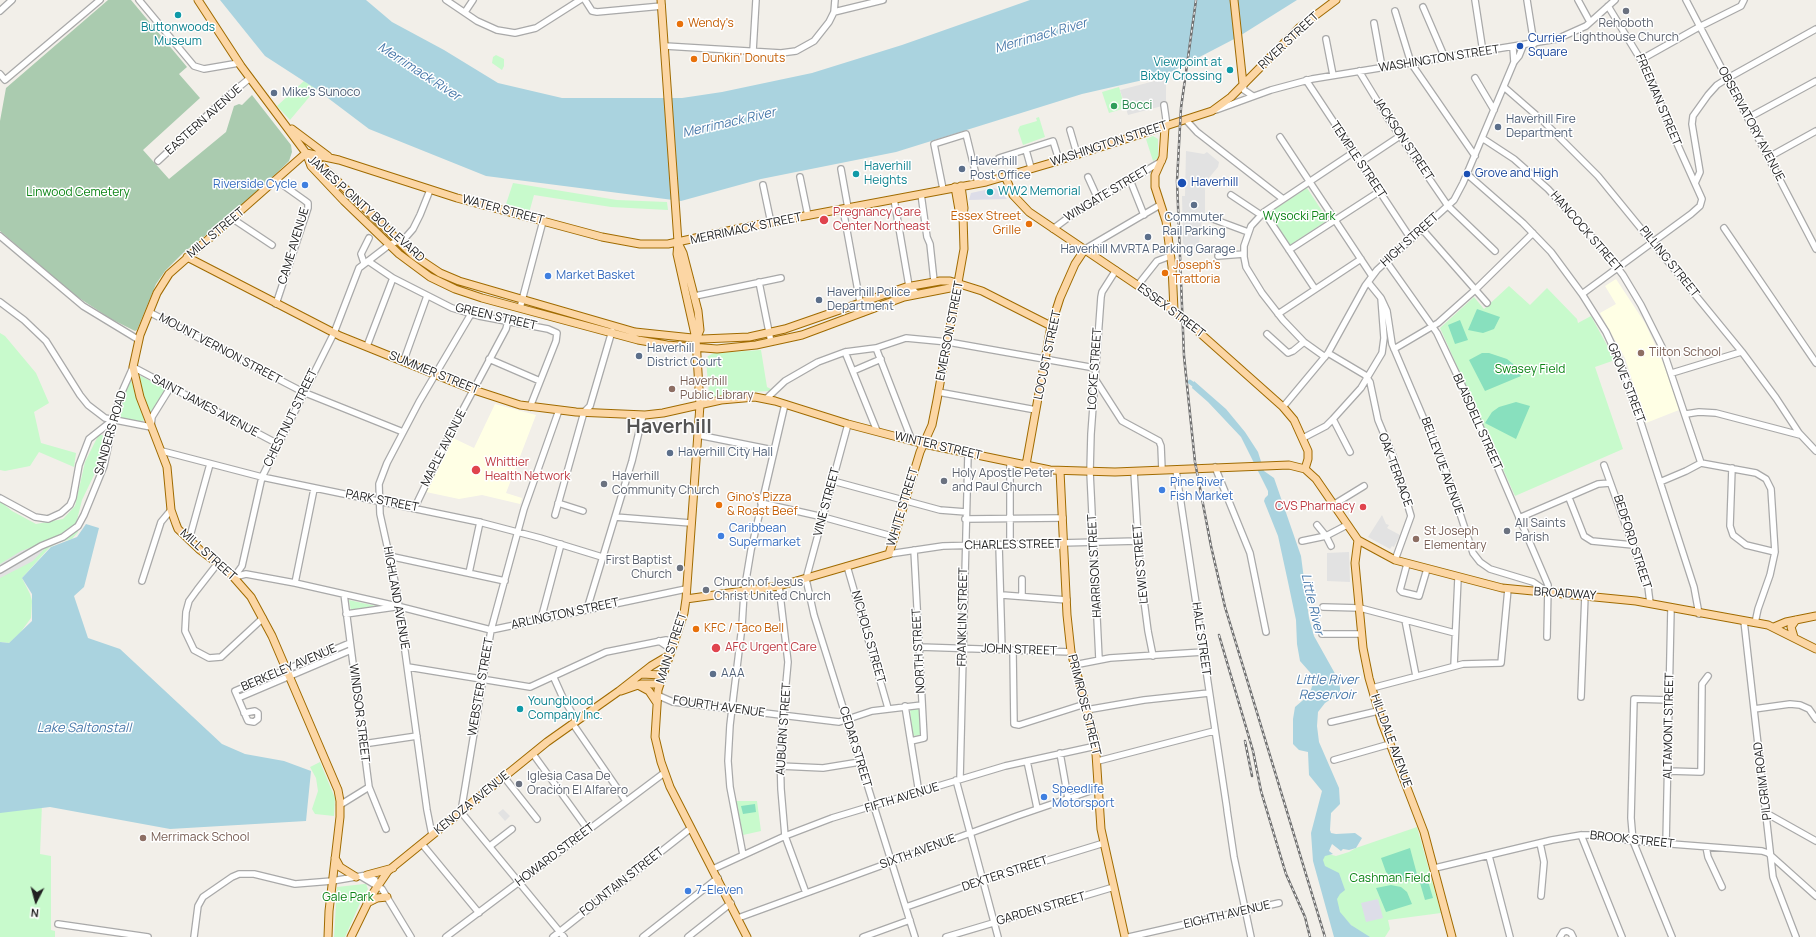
<!DOCTYPE html>
<html>
<head>
<meta charset="utf-8">
<style>
  body { margin:0 }
  #map { position:relative; width:1816px; height:937px; overflow:hidden; background:#f2efe9; font-family:Manrope,sans-serif }
  canvas { display:block }
  .north { position:absolute; left:16px; top:881px; width:40px; height:40px; -webkit-text-stroke:3px #fff; paint-order:stroke; rotate:186deg; font-size:11px; font-weight:700; line-height:16px; text-align:center; color:#222 }
  .north::after { content:''; display:block; margin:auto; width:14px; height:18px; background:#222; clip-path:polygon(50% 0,100% 100%,50% 72%,0 100%) }
</style>
</head>
<body>
<div id="map">
<canvas width="1816" height="937"></canvas>
<div class="north">N</div>
</div>
<script>
const ctx = document.querySelector('canvas').getContext('2d');
ctx.lineJoin = 'round';
function fillPath(path, color) { ctx.fillStyle = color; ctx.fill(path, 'evenodd'); }
const toPath = rows => new Path2D(rows.map(r => 'M' + r).join(''));
function strokePath(path, color, width, dash) { ctx.strokeStyle = color; ctx.lineWidth = width; ctx.lineCap = dash ? 'butt' : 'round'; ctx.setLineDash(dash || []); ctx.stroke(path); }
function drawText(font, color, halo, rows, align = 'center') {
  ctx.font = font + ' Manrope,sans-serif'; ctx.lineWidth = 3; ctx.setLineDash([]); ctx.textBaseline = 'middle'; ctx.strokeStyle = halo; ctx.fillStyle = color; for (const [text, x, y, turn = 0] of rows) {
    ctx.save(); ctx.translate(x, y); ctx.rotate((+turn || 0) * Math.PI / 180); ctx.textAlign = isNaN(turn) ? turn : align; if (halo) ctx.strokeText(text, 0, 0); ctx.fillText(text, 0, 0); ctx.restore();
  }
}
const education = toPath([
  [1616,279,1645,323,1668,373,1679,410,1646,423,1625,358,1600,313,1616,304,1605,286],
  [495,404,536,415,506,493,522,498,520,504,482,495,459,499,426,492,453,438,474,448]
]);
const cemetery = toPath([
  [108,0,131,0,187,67,179,74,200,98,143,150,169,179,226,132,234,106,239,104,242,105,252,95,291,145,292,152,289,161,285,165,232,215,184,252,165,271,156,284,137,330,135,331,111,319,76,296,0,231,0,121,6,88]
]);
const park = toPath([
  [496,55,504,59,504,66,502,70,492,63,493,57],
  [304,81,316,89,290,120,277,106],
  [1119,87,1125,108,1109,113,1102,92],
  [1039,117,1045,137,1023,145,1018,130,1020,126,1037,121,1036,118],
  [1153,136,1158,139,1158,158,1153,161,1146,139],
  [513,183,617,200,667,202,668,210,611,207,534,195,529,213,505,207],
  [1307,188,1328,220,1290,245,1269,213],
  [1509,286,1530,305,1547,288,1577,319,1578,323,1591,316,1615,360,1595,367,1623,449,1515,496,1440,328,1474,297,1484,309],
  [0,333,5,336,36,373,49,403,34,412,41,443,76,453,74,467,39,452,30,466,5,471,0,470],
  [761,350,767,387,771,389,769,391,734,393,714,397,709,394,706,360,708,356,714,353],
  [141,376,166,389,152,413,150,414,138,381,138,377],
  [131,380,144,420,142,422,119,419,117,416,128,381],
  [99,434,107,437,95,473,82,500,77,520,78,532,72,539,59,542,49,548,22,578,30,594,32,601,31,618,20,633,9,643,0,642,0,501,12,511,36,524,63,519,75,506,85,462],
  [349,600,381,607,351,611],
  [919,708,921,735,913,736,910,709],
  [320,762,335,798,334,816,315,814,312,809,318,791,316,778,310,767],
  [736,801,757,801,761,831,743,835],
  [42,804,40,854,51,856,51,930,55,931,55,937,0,937,0,809],
  [1417,827,1441,913,1388,920,1390,929,1385,937,1363,937,1340,914,1321,857,1324,853,1336,856,1349,852,1356,848],
  [364,884,366,884,368,889,361,901,345,937,334,937,337,887]
]);
const pitch = toPath([
  [1477,309,1500,317,1494,329,1483,333,1468,330],
  [1460,320,1468,340,1455,344,1448,325],
  [1482,353,1489,353,1507,359,1518,368,1521,376,1485,391,1469,360],
  [1516,402,1530,406,1516,439,1485,423,1492,412,1499,407],
  [755,804,756,812,743,814,741,806],
  [1410,848,1418,878,1407,881,1392,878,1386,872,1381,858],
  [1428,881,1433,898,1425,900,1420,883],
  [1391,885,1401,887,1407,892,1412,904,1386,912,1376,888]
]);
const parking = toPath([
  [1166,78,1166,105,1128,115,1120,90],
  [1186,151,1204,154,1207,152,1219,162,1218,167,1208,179,1201,179,1201,186,1205,186,1205,219,1202,219,1199,244,1191,250,1185,247,1183,242,1182,196,1185,196],
  [1382,515,1386,524,1389,525,1387,528,1400,535,1394,547,1392,546,1390,549,1368,537],
  [44,543,46,547,33,561,0,578,0,564,21,551],
  [1349,552,1350,582,1327,581,1327,553],
  [503,809,510,816,505,821,498,813]
]);
const plaza = toPath([
  [994,188,999,190,1007,199,969,200,971,193],
  [1378,899,1383,918,1366,922,1361,903]
]);
const water = toPath([
  [220,0,366,0,392,22,444,50,498,83,562,98,682,98,722,92,812,73,902,45,1030,0,1297,0,1238,37,1165,75,1082,94,896,152,761,179,681,201,486,176,369,129,316,89,265,56],
  [1194,381,1226,409,1245,432,1258,452,1264,471,1274,478,1301,556,1309,618,1314,636,1338,679,1340,688,1340,693,1325,703,1318,712,1317,726,1319,742,1339,788,1340,804,1331,813,1330,830,1331,833,1336,834,1355,833,1362,838,1356,848,1349,850,1343,849,1341,851,1332,844,1329,851,1333,854,1325,856,1323,860,1325,866,1339,873,1345,890,1340,894,1337,899,1340,912,1351,925,1370,937,1334,937,1313,861,1311,833,1322,791,1309,775,1308,752,1299,750,1293,744,1293,719,1295,707,1309,695,1315,678,1300,661,1297,644,1296,620,1288,582,1278,536,1264,501,1265,498,1268,495,1268,491,1241,437,1208,402,1192,388],
  [86,524,99,528,84,587,74,596,88,638,120,649,222,744,245,754,284,761,311,771,306,821,170,829,50,807,0,813,0,642,9,643,32,621,32,594,22,578,51,547,77,537]
]);
const canal = toPath([
  [1190,382,1197,387]
]);
const minor = toPath([
  [139,0,194,66,204,69,239,63],
  [446,0,477,21,497,30,515,33,536,28,580,0],
  [585,0,592,11,597,12,662,6],
  [1475,0,1483,52],
  [1527,0,1534,44],
  [1578,0,1590,22],
  [1686,0,1816,249],
  [1423,7,1445,58],
  [0,11,12,0],
  [1395,11,1411,63,1475,156],
  [465,12,473,0],
  [834,12,883,0],
  [1374,23,1382,67],
  [1326,39,1333,75],
  [665,46,781,53,796,51,814,41,829,22,834,12,835,0],
  [1513,48,1514,62],
  [753,51,756,0],
  [1642,59,1699,27,1741,6,1744,0],
  [1359,71,1387,117,1448,206,1495,251],
  [0,74,5,80,100,0],
  [1475,78,1494,110],
  [1306,80,1411,239],
  [1243,84,1244,90,1253,96],
  [1504,87,1543,121,1598,176,1742,352,1776,398,1799,433,1816,451],
  [1164,105,1167,126],
  [1216,110,1271,90,1312,79,1557,39,1586,26,1615,0],
  [1748,118,1816,81],
  [1186,120,1197,132,1283,199],
  [1070,130,1077,154],
  [1280,137,1372,276],
  [1482,138,1514,159,1548,189,1602,248,1623,275,1641,305,1662,347,1701,463],
  [1026,150,1031,168],
  [1769,157,1816,131],
  [999,158,1053,141,1059,160],
  [158,161,228,96,250,78],
  [1361,162,1400,136],
  [841,169,848,208],
  [1467,174,1523,223,1551,252,1582,294,1606,332,1620,362,1640,420,1694,587,1699,614],
  [800,177,808,216],
  [1088,177,1098,199],
  [1130,180,1144,215],
  [1695,183,1700,172,1692,124,1693,116,1708,95,1717,85,1728,78,1816,29],
  [763,185,771,223],
  [943,189,934,144,966,134,978,183],
  [921,194,927,237,930,244,934,281],
  [1231,195,1261,215],
  [894,199,909,286,917,294],
  [843,209,862,313],
  [1264,212,1315,289],
  [233,219,272,245],
  [1213,219,1248,232],
  [1724,228,1816,363],
  [1053,229,1073,214,1162,161],
  [1422,229,1487,303],
  [0,236,83,306,139,340],
  [1085,249,1160,205],
  [1289,250,1380,191],
  [1218,256,1244,254],
  [368,261,393,278,452,308,479,316,548,329,557,333,556,341,530,407],
  [1386,261,1437,333,1467,396,1548,585,1547,637],
  [364,263,361,254,369,238],
  [759,282,771,342],
  [1138,285,1157,261,1170,256],
  [1582,294,1691,214,1700,206,1702,199,1675,139,1647,70,1608,6],
  [695,296,781,278],
  [1381,298,1387,311,1392,344,1446,471,1473,553,1480,562,1490,569,1533,582,1549,593],
  [0,302,24,320,46,341,80,395,88,405,105,418,151,427,152,417,170,388],
  [276,304,308,208,308,203,304,200,276,180],
  [520,308,543,221],
  [149,312,303,392,403,432],
  [1278,314,1361,259],
  [1267,334,1288,353,1293,351,1304,342],
  [367,346,393,278],
  [876,348,912,441],
  [1394,349,1438,323,1475,290,1533,233],
  [845,352,877,431],
  [1328,353,1365,375,1370,382,1378,420,1393,456,1411,516,1395,560],
  [1325,357,1304,342,1283,320,1262,293,1246,267,1244,257,1244,246,1251,226,1264,212,1354,152],
  [489,359,540,381],
  [404,360,427,296],
  [853,371,881,359],
  [1672,373,1741,352],
  [1095,379,1122,421,1159,441,1161,446,1162,470],
  [938,392,1036,410],
  [766,399,785,381,818,362,845,352,876,348,906,338,948,342,1095,368],
  [1283,407,1328,353,1365,286,1377,270,1454,200,1463,183,1514,62,1519,56,1523,46],
  [559,410,524,509,491,630,461,812,564,937],
  [1686,414,1699,412,1716,413,1800,435],
  [1333,419,1350,452],
  [848,424,806,579,814,615,915,937],
  [698,435,773,450],
  [1303,438,1326,426,1333,419,1361,388,1382,353,1384,338,1381,298,1368,282],
  [162,451,262,477,479,522,540,538,602,557],
  [1701,463,1756,473,1766,479,1771,489,1775,552,1770,575,1758,609,1755,623],
  [1604,465,1640,565,1648,587,1650,603],
  [1215,467,1250,553,1266,632],
  [1732,468,1730,526,1733,535,1746,545,1775,552],
  [1176,470,1227,809],
  [1134,472,1140,570,1148,631,1153,656],
  [833,481,940,510,966,512],
  [1660,482,1686,471,1701,463],
  [0,498,35,517,48,519,61,513,70,505,73,498,79,465,89,439,113,420],
  [1569,498,1584,536,1592,541,1633,545],
  [558,503,583,511],
  [761,503,823,517,895,537],
  [1333,505,1364,486],
  [415,507,452,430,506,329,508,321],
  [555,515,584,412,590,406,612,331],
  [615,517,691,523],
  [1519,518,1598,484,1610,483],
  [965,519,1063,518],
  [1317,525,1326,536,1331,546],
  [189,540,210,464],
  [1302,541,1326,536,1347,525],
  [999,545,1002,650],
  [1010,545,1010,462],
  [889,554,943,546,1138,541],
  [389,556,505,581],
  [218,563,197,590,189,601,186,612,185,631,194,650,209,658,221,657,263,618],
  [1407,564,1400,590,1402,592,1419,596,1427,569],
  [847,566,888,708],
  [0,570,41,546,63,537,78,526,84,515,104,466,114,419,121,394,133,367,278,444],
  [469,573,480,522],
  [234,577,246,574,295,583,401,607,491,630,686,589],
  [234,577,242,566,262,477,334,333,359,268,389,245,406,237,413,229,420,215,430,190],
  [1022,579,1022,596],
  [142,581,161,522,171,510],
  [295,583,314,489],
  [779,586,788,662,780,748,781,789,785,836,806,893],
  [344,594,369,787,386,829],
  [1002,595,1067,600],
  [1323,607,1360,608,1455,633],
  [587,609,632,461,643,415],
  [346,614,395,607],
  [541,619,561,544],
  [1405,620,1416,676],
  [1744,621,1773,877,1796,937],
  [1322,634,1362,634],
  [659,641,671,649],
  [919,647,1071,652],
  [1013,651,1014,724,1019,725,1085,704],
  [1099,659,1090,472,1091,434,1101,297,1102,292,1116,270],
  [1074,665,1110,658,1203,652],
  [1454,666,1458,578],
  [408,667,530,687,606,652,666,640,673,641],
  [554,678,563,698,577,721],
  [1372,688,1463,664,1501,663,1508,589],
  [657,695,673,702,839,722,872,711,922,705],
  [1581,697,1585,595],
  [238,698,351,650],
  [1669,700,1634,699,1631,818,1633,841,1672,937],
  [905,706,919,793],
  [1754,709,1790,704,1800,705,1809,709,1816,719],
  [1086,710,1144,700,1209,693],
  [244,713,255,711,258,713,258,719,254,722,248,721,247,719,235,691,350,643],
  [1331,722,1378,711],
  [573,724,626,801],
  [911,741,924,738,914,550],
  [363,744,417,736],
  [1060,753,1068,798],
  [533,754,588,830],
  [1334,760,1390,744],
  [1027,761,1037,808],
  [1098,761,1214,731],
  [780,766,823,768,860,762],
  [1668,771,1701,772,1702,684,1708,676],
  [504,777,537,819],
  [960,779,968,454],
  [956,780,998,937],
  [340,805,369,787],
  [1227,810,1234,857,1251,937],
  [1766,813,1816,841],
  [432,835,427,810,396,586,380,514,379,484,387,463,419,402,471,314],
  [1581,835,1622,937],
  [1540,843,1544,862,1541,896],
  [422,844,479,913],
  [1666,844,1671,608],
  [490,846,512,829],
  [1706,847,1708,857,1722,887],
  [743,855,730,787,728,761,730,725,742,626,744,592,751,550,785,404],
  [1489,856,1510,937],
  [1435,868,1552,840,1581,835,1593,835,1633,841,1762,851,1768,853,1816,896],
  [713,869,785,836,832,818,1005,766,1096,746],
  [362,877,382,889,411,937],
  [906,907,983,880,1104,843],
  [738,918,1017,816,1099,788],
  [58,924,148,937],
  [194,937,198,906,203,897,232,877,239,874,254,874,295,884,332,881,367,875,375,880,377,886],
  [446,937,664,773],
  [553,937,691,828],
  [643,937,718,878],
  [688,937,731,903],
  [863,937,910,920],
  [946,937,1114,887],
  [1129,937,1279,903],
  [1560,937,1563,932,1567,931,1571,933,1573,937]
]);
const major = toPath([
  [198,0,241,66,306,153,325,169,413,255,440,273,459,281,635,332,702,339,749,337,785,329,906,287,940,281,950,281,982,291,1051,326],
  [661,0,678,242,677,254,696,339,700,405,686,599,684,613,658,690,655,737,661,762,670,787,747,937],
  [1234,0,1243,84],
  [1165,127,1163,157,1155,175,1155,187,1166,221,1172,267,1174,310],
  [292,129,328,156],
  [306,153,339,160,457,198,602,237,640,244,668,244,746,227,986,182,1051,163,1212,111,1231,97,1300,27,1336,0],
  [306,153,169,274,157,293,140,335,133,367,140,397,167,467,171,510,176,524,178,529,200,550,229,572,251,597,272,636,338,790,340,801,340,817,329,911,328,937],
  [307,155,311,166,344,201,399,254,430,277,455,289,482,298,638,340,667,345,717,349,756,345,802,335,904,297,950,288,959,284],
  [1005,176,1013,195,1029,212,1174,310,1283,407,1294,420,1308,451,1308,459,1305,469],
  [955,187,959,210,963,216],
  [678,243,683,253,698,311,700,330,696,339],
  [187,257,340,336,474,390,520,405,576,412,645,415,663,413,721,400,755,397,775,401,848,424,924,444,1050,470,1115,472,1289,465,1305,469,1316,479,1358,540,1395,560,1502,588,1636,601,1768,625,1816,649],
  [1026,465,1051,326,1060,298,1075,264,1085,249],
  [1060,471,1067,615,1071,652,1095,739,1101,829,1125,937],
  [1358,540,1355,563,1363,648,1369,678,1382,723,1424,832,1452,937],
  [686,599,779,586,889,554,920,452,932,425,937,400,964,249,963,216,964,208,961,186],
  [1774,627,1786,622,1816,616],
  [1794,637,1791,627,1796,620],
  [641,674,662,675],
  [638,685,649,691,657,703],
  [621,691,641,684,660,684],
  [335,858,340,867,356,877],
  [367,875,393,868],
  [367,903,377,898,387,897],
  [351,937,371,896,388,871,547,742,619,691,651,666,668,656]
]);
const rail = toPath([
  [1196,0,1181,108,1177,181,1184,356,1195,462,1211,546,1225,607,1325,937],
  [1219,635,1253,751,1261,791,1279,851,1286,874,1305,917,1310,937],
  [1245,741,1252,776]
]);
const markers = [
  [1626,11,4,"#6b7280"],
  [178,15,4,"#0f9aa8"],
  [680,24,4,"#e8710a"],
  [1520,46,4,"#1a4fb4"],
  [694,59,4,"#e8710a"],
  [1230,70,4,"#0f9aa8"],
  [274,93,4,"#5c6f8a"],
  [1114,106,4,"#2e9e5b"],
  [1498,127,4,"#5c6f8a"],
  [962,169,4,"#5c6f8a"],
  [856,174,4,"#0f9aa8"],
  [1467,174,4,"#1a4fb4"],
  [1182,183,5,"#1a4fb4"],
  [305,185,4,"#3f7fe0"],
  [990,192,4,"#0f9aa8"],
  [1194,205,4,"#5c6f8a"],
  [824,220,5,"#e0444e"],
  [1029,224,4,"#e8710a"],
  [1148,237,4,"#5c6f8a"],
  [1165,273,4,"#e8710a"],
  [548,276,4,"#3f7fe0"],
  [819,300,4,"#5c6f8a"],
  [1641,353,4,"#8d6e63"],
  [639,356,4,"#5c6f8a"],
  [672,389,4,"#8d6e63"],
  [670,453,4,"#5c6f8a"],
  [476,470,5,"#e0444e"],
  [944,481,4,"#6b7280"],
  [604,484,4,"#6b7280"],
  [1162,490,4,"#3f7fe0"],
  [719,505,4,"#e8710a"],
  [1363,507,4,"#e0444e"],
  [1507,531,4,"#6b7280"],
  [721,536,4,"#3f7fe0"],
  [1416,539,4,"#8d6e63"],
  [680,568,4,"#6b7280"],
  [706,590,4,"#6b7280"],
  [696,629,4,"#e8710a"],
  [716,648,5,"#e0444e"],
  [713,674,4,"#5c6f8a"],
  [520,709,4,"#0f9aa8"],
  [519,784,4,"#6b7280"],
  [1044,797,4,"#3f7fe0"],
  [143,838,4,"#8d6e63"],
  [688,891,4,"#3f7fe0"]
];
const foodNames = [
  ["Wendy's",688,24],
  ["Dunkin' Donuts",702,59],
  ["Essex Street",1021,217,"right"],
  ["Grille",1021,231,"right"],
  ["Joseph's",1173,266],
  ["Trattoria",1173,280],
  ["Gino's Pizza",727,498],
  ["& Roast Beef",727,512],
  ["KFC / Taco Bell",704,629]
];
const worshipNames = [
  ["Rehoboth",1626,24,"center"],
  ["Lighthouse Church",1626,38,"center"],
  ["Holy Apostle Peter",952,474],
  ["and Paul Church",952,488],
  ["Haverhill",612,477],
  ["Community Church",612,491],
  ["All Saints",1515,524],
  ["Parish",1515,538],
  ["First Baptist",672,561,"right"],
  ["Church",672,575,"right"],
  ["Church of Jesus",714,583],
  ["Christ United Church",714,597],
  ["Iglesia Casa De",527,777],
  ["Oración El Alfarero",527,791]
];
const cultureNames = [
  ["Buttonwoods",178,28,"center"],
  ["Museum",178,42,"center"],
  ["Viewpoint at",1222,63,"right"],
  ["Bixby Crossing",1222,77,"right"],
  ["Haverhill",864,167],
  ["Heights",864,181],
  ["WW2 Memorial",998,192],
  ["Youngblood",528,702],
  ["Company Inc.",528,716]
];
const transitNames = [
  ["Currier",1528,39],
  ["Square",1528,53],
  ["Grove and High",1475,174],
  ["Haverhill",1191,183]
];
const streetNames = [
  ["RIVER STREET",1289,41,-43],
  ["WASHINGTON STREET",1439,59,-9],
  ["FREEMAN STREET",1658,100,67],
  ["EASTERN AVENUE",204,120,-42],
  ["OBSERVATORY AVENUE",1751,124,62],
  ["JACKSON STREET",1403,139,56],
  ["WASHINGTON STREET",1109,144,-18],
  ["TEMPLE STREET",1358,160,56],
  ["WINGATE STREET",1107,194,-31],
  ["JAMES P GINTY BOULEVARD",366,209,42],
  ["WATER STREET",503,210,15],
  ["MERRIMACK STREET",746,229,-12],
  ["HANCOCK STREET",1586,232,49],
  ["MILL STREET",216,233,-40],
  ["HIGH STREET",1410,240,-42],
  ["CAME AVENUE",294,246,-73],
  ["PILLING STREET",1669,262,51],
  ["ESSEX STREET",1171,311,37],
  ["GREEN STREET",496,317,13],
  ["EMERSON STREET",950,331,-79],
  ["MOUNT VERNON STREET",220,349,28],
  ["LOCUST STREET",1048,355,-78],
  ["LOCKE STREET",1095,369,-86],
  ["SUMMER STREET",434,373,22],
  ["GROVE STREET",1626,383,69],
  ["SAINT JAMES AVENUE",205,406,28],
  ["CHESTNUT STREET",291,418,-64],
  ["BLAISDELL STREET",1477,422,66],
  ["SANDERS ROAD",111,433,-74],
  ["WINTER STREET",938,446,13],
  ["MAPLE AVENUE",444,448,-63],
  ["BELLEVUE AVENUE",1442,466,70],
  ["OAK TERRACE",1395,470,70],
  ["PARK STREET",382,501,11],
  ["VINE STREET",827,502,-75],
  ["WHITE STREET",903,507,-73],
  ["BEDFORD STREET",1632,542,72],
  ["CHARLES STREET",1013,545,-1],
  ["MILL STREET",208,555,42],
  ["LEWIS STREET",1141,564,-95],
  ["HARRISON STREET",1095,566,-93],
  ["BROADWAY",1565,594,4],
  ["HIGHLAND AVENUE",396,598,80],
  ["ARLINGTON STREET",565,614,-12],
  ["FRANKLIN STREET",963,617,-89],
  ["NICHOLS STREET",868,637,74],
  ["HALE STREET",1201,639,82],
  ["MAIN STREET",672,648,-72],
  ["JOHN STREET",1019,650,2],
  ["NORTH STREET",919,651,-93],
  ["BERKELEY AVENUE",289,668,-23],
  ["WEBSTER STREET",481,687,-80],
  ["PRIMROSE STREET",1084,705,76],
  ["FOURTH AVENUE",719,707,8],
  ["WINDSOR STREET",359,713,83],
  ["ALTAMONT STREET",1669,726,-89],
  ["AUBURN STREET",784,729,-86],
  ["HILLDALE AVENUE",1391,741,70],
  ["CEDAR STREET",855,747,73],
  ["PILGRIM ROAD",1763,781,-97],
  ["FIFTH AVENUE",902,798,-17],
  ["KENOZA AVENUE",472,803,-39],
  ["BROOK STREET",1632,840,6],
  ["SIXTH AVENUE",918,852,-20],
  ["HOWARD STREET",555,855,-37],
  ["DEXTER STREET",1005,874,-18],
  ["FOUNTAIN STREET",622,882,-38],
  ["GARDEN STREET",1041,909,-16],
  ["EIGHTH AVENUE",1227,915,-13]
];
const serviceNames = [
  ["Mike's Sunoco",282,93],
  ["Haverhill Fire",1506,120],
  ["Department",1506,134],
  ["Haverhill",970,162],
  ["Post Office",970,176],
  ["Commuter",1194,218,"center"],
  ["Rail Parking",1194,232,"center"],
  ["Haverhill MVRTA Parking Garage",1148,250,"center"],
  ["Haverhill Police",827,293],
  ["Department",827,307],
  ["Haverhill",647,349],
  ["District Court",647,363],
  ["Haverhill City Hall",678,453],
  ["AAA",721,674]
];
const leisureNames = [
  ["Bocci",1122,106]
];
const shopNames = [
  ["Riverside Cycle",297,185,"right"],
  ["Market Basket",556,276],
  ["Pine River",1170,483],
  ["Fish Market",1170,497],
  ["Caribbean",729,529],
  ["Supermarket",729,543],
  ["Speedlife",1052,790],
  ["Motorsport",1052,804],
  ["7-Eleven",696,891]
];
const parkNames = [
  ["Linwood Cemetery",78,193],
  ["Wysocki Park",1299,217],
  ["Swasey Field",1530,370],
  ["Cashman Field",1390,879],
  ["Gale Park",348,898]
];
const healthNames = [
  ["Pregnancy Care",833,213],
  ["Center Northeast",833,227],
  ["Whittier",485,463],
  ["Health Network",485,477],
  ["CVS Pharmacy",1355,507,"right"],
  ["AFC Urgent Care",725,648]
];
const educationNames = [
  ["Tilton School",1649,353],
  ["Haverhill",680,382],
  ["Public Library",680,396],
  ["St Joseph",1424,532],
  ["Elementary",1424,546],
  ["Merrimack School",151,838]
];
const waterNames = [
  ["Merrimack River",1041,36,-16],
  ["Merrimack River",419,72,33],
  ["Merrimack River",729,123,-13],
  ["Little River",1312,604,77],
  ["Little River",1327,680],
  ["Reservoir",1327,695],
  ["Lake Saltonstall",84,728]
];
const townNames = [
  ["Haverhill",669,427]
];
fillPath(education, '#ffffe5');
fillPath(cemetery, '#aacbaf');
fillPath(park, '#c8facc');
fillPath(pitch, '#88e0be');
fillPath(parking, '#e2e2e2');
fillPath(plaza, '#dddde8');
fillPath(water, '#aad3df');
strokePath(canal, '#aad3df', 4.5);
strokePath(minor, '#a9a9a9', 8);
strokePath(major, '#a06b00', 9);
strokePath(minor, '#fff', 5.5);
strokePath(major, '#fcd6a4', 7);
strokePath(rail, '#707070', 2.5);
strokePath(rail, '#fff', 1, [3]);
for (const [x, y, r, color] of markers) { const dot = new Path2D(); dot.arc(x, y, r, 0, 2 * Math.PI); ctx.fillStyle = color; ctx.fill(dot); strokePath(dot, '#fff', 1.5); }
drawText('12px', '#c56008', '#fff', foodNames, 'left');
drawText('12px', '#5b616d', '#fff', worshipNames, 'left');
drawText('12px', '#0d838f', '#fff', cultureNames, 'left');
drawText('12px', '#164399', '#fff', transitNames, 'left');
drawText('12px', '#222', '#fff', streetNames);
drawText('12px', '#4e5e75', '#fff', serviceNames, 'left');
drawText('12px', '#27864d', '#fff', leisureNames, 'left');
drawText('12px', '#366cbe', '#fff', shopNames, 'left');
drawText('12px', '#0c8416', '#fff', parkNames);
drawText('12px', '#be3a42', '#fff', healthNames, 'left');
drawText('12px', '#785e54', '#fff', educationNames, 'left');
drawText('italic 13px', '#4a7aab', '#fff', waterNames);
drawText('bold 20px', '#555', '#fff', townNames);
</script>
</body>
</html>
